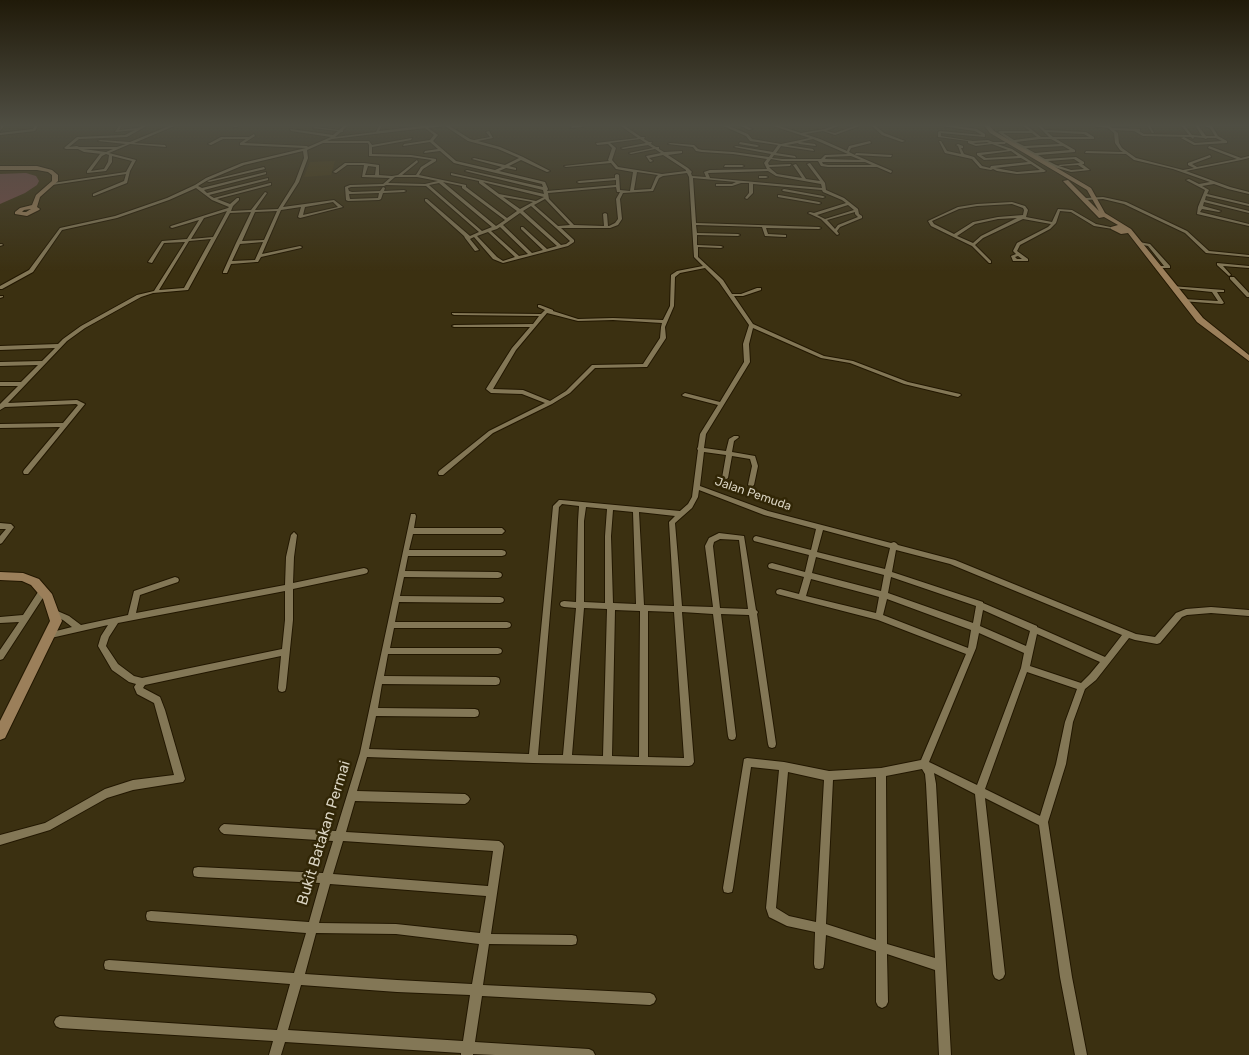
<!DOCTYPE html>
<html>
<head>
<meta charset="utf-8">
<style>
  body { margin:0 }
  canvas { display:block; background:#3b3011 }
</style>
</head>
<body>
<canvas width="1249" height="1055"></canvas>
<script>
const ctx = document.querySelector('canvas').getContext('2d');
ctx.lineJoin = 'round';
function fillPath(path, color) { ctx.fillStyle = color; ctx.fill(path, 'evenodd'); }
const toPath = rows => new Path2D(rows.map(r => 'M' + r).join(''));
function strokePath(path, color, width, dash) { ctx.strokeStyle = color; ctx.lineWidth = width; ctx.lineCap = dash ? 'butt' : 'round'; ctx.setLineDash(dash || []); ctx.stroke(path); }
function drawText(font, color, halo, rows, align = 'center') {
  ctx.font = font + ' Rubik,sans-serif'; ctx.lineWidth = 5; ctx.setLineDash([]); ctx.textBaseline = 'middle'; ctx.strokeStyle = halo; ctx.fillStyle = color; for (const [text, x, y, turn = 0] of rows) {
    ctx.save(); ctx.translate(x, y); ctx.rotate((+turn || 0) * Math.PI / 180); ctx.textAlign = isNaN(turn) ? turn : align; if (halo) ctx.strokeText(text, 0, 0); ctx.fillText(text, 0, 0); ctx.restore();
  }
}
const built = toPath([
  [335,161,331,175,304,177,310,162]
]);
const green = toPath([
  [26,173,36,176,39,181,37,185,25,193,0,204,0,174]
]);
const street = toPath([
  [0,124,5,125,0,131,1,126,0,124],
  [36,124,39,124,35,131,0,135,0,133,33,129,36,124],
  [120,124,123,124,119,130,138,128,146,124,150,124,127,137,79,139,69,147,77,146,79,147,117,147,126,144,98,141,100,140,130,142,174,124,179,124,134,143,165,145,166,147,130,144,109,153,136,160,130,171,127,183,94,196,93,196,93,194,124,181,126,174,52,185,51,184,53,183,126,172,132,161,112,156,112,162,106,171,87,173,87,171,100,154,102,154,84,152,78,149,66,149,64,148,77,137,125,135,135,130,115,132,120,124],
  [83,149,113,149,106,152,83,149],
  [106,154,109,155,108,162,104,169,91,171,102,156,106,154],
  [235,124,238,125,249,124,235,127,233,126,235,124],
  [346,124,349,124,343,130,343,132,341,132,335,137,376,132,380,124,383,124,379,131,439,124,452,124,448,125,470,139,474,140,490,137,486,132,489,131,493,138,478,141,500,147,523,157,550,171,547,172,521,160,509,166,516,168,516,170,506,168,499,171,545,182,548,189,547,191,616,185,616,180,579,183,577,182,579,181,615,178,615,175,617,174,619,175,620,190,630,191,633,172,616,169,611,163,566,167,564,166,609,161,608,160,612,148,608,144,597,145,596,143,638,138,618,124,622,124,641,137,645,137,644,139,649,142,652,142,651,144,656,147,659,147,659,149,664,152,682,151,682,153,668,155,688,168,692,172,691,173,692,176,706,177,704,172,710,170,767,169,764,163,767,159,733,154,702,152,696,151,693,147,668,144,670,143,694,145,698,149,702,150,733,152,769,157,771,154,734,147,736,146,773,152,778,145,750,141,746,136,719,124,724,124,748,134,752,139,781,144,810,138,767,124,773,124,801,133,825,129,838,124,843,124,826,131,835,133,860,124,865,124,835,135,823,131,805,134,820,139,847,151,849,146,870,141,871,143,851,148,849,152,855,155,856,153,892,155,891,157,855,155,892,171,891,173,877,167,828,167,821,166,818,161,782,161,771,159,768,163,769,165,791,164,790,166,769,167,771,169,777,174,802,178,793,165,796,164,806,179,820,181,807,164,810,163,825,183,826,190,844,198,858,209,859,214,862,216,862,218,840,227,837,231,839,234,837,235,821,219,808,213,810,212,814,213,846,203,842,200,823,192,822,190,753,184,753,193,747,199,745,198,749,193,749,183,741,183,732,186,716,186,716,184,732,184,736,182,693,178,696,223,819,227,821,228,819,229,766,228,768,234,786,235,786,237,785,237,765,236,762,227,696,225,697,233,738,234,740,235,738,236,697,235,697,245,721,246,723,247,721,248,698,247,698,257,723,280,732,294,741,294,757,288,761,288,761,290,743,296,734,296,753,324,824,356,853,361,908,382,960,394,961,395,958,397,904,384,850,363,821,358,753,328,749,344,750,362,706,434,704,448,726,451,729,439,734,436,738,436,739,437,738,438,734,441,732,452,755,456,758,466,754,485,751,487,748,485,752,466,750,459,732,456,728,478,725,480,722,478,726,455,704,452,700,486,768,511,891,543,894,542,896,543,898,545,955,560,1136,634,1155,637,1176,613,1186,609,1211,607,1249,610,1249,616,1211,613,1187,615,1182,617,1160,643,1157,644,1135,640,1129,638,1096,680,1085,689,1073,722,1066,764,1048,822,1072,977,1087,1055,1075,1055,1060,977,1039,825,985,798,1005,974,1003,978,999,980,995,978,993,974,975,794,934,773,936,784,951,1055,939,1055,935,970,887,954,888,1002,886,1006,882,1008,878,1006,876,1002,876,951,826,935,824,964,823,968,819,969,815,968,814,964,815,932,787,926,769,917,766,908,779,770,751,767,733,888,732,892,728,893,724,892,723,888,744,759,747,758,784,762,829,771,881,768,921,760,966,654,878,620,777,594,776,592,777,590,780,589,799,594,804,577,769,568,768,566,769,564,772,563,805,572,809,555,754,541,753,539,754,537,756,536,811,550,816,529,764,515,699,490,698,497,692,508,675,523,682,606,713,607,705,546,709,538,719,533,744,536,756,610,758,612,757,614,776,744,775,747,772,748,769,747,768,744,749,615,721,614,736,736,735,739,732,740,729,739,728,736,713,614,682,612,694,762,692,765,689,766,533,763,367,757,357,791,465,794,468,796,470,799,468,802,465,804,355,801,346,832,499,841,502,843,504,846,491,934,572,935,576,936,577,940,576,944,572,945,489,944,483,985,650,993,654,995,656,999,654,1003,650,1005,482,996,475,1042,589,1049,593,1051,595,1055,495,1055,473,1054,473,1055,461,1055,461,1053,285,1042,281,1055,269,1055,273,1041,60,1028,56,1026,54,1022,56,1018,60,1016,277,1030,290,984,109,970,105,969,104,965,105,961,109,960,294,973,306,933,151,921,147,920,146,916,147,912,151,911,309,922,320,883,198,877,194,876,193,872,194,868,198,867,323,873,333,841,224,834,221,832,219,829,221,826,224,824,336,831,360,753,411,514,415,514,416,516,414,528,502,528,505,531,502,534,413,534,409,550,502,550,505,551,506,553,505,555,502,556,408,556,405,571,498,572,501,573,502,575,501,577,498,578,404,577,400,596,500,597,503,598,504,600,503,602,500,603,399,602,395,622,507,622,510,623,511,625,510,627,507,628,394,628,390,648,498,648,501,649,502,651,501,653,498,654,388,654,384,676,496,677,499,678,500,681,499,684,496,685,382,684,378,708,475,709,478,710,479,713,478,716,475,717,376,716,369,749,529,754,553,506,559,500,561,500,680,511,688,504,692,497,698,450,697,449,698,447,700,434,718,405,683,396,682,395,685,393,720,402,744,362,743,344,749,325,719,282,705,268,680,273,675,277,674,306,665,327,666,338,647,367,595,368,570,393,552,404,493,433,443,475,439,475,438,473,439,471,489,431,545,403,522,394,491,393,486,389,512,348,530,327,454,327,452,326,454,325,533,324,539,316,454,315,452,314,452,313,541,314,545,310,538,307,538,305,540,305,553,310,553,311,578,319,613,318,663,320,670,306,671,275,677,271,703,266,694,257,689,177,687,173,663,176,659,178,653,191,623,193,620,199,622,219,618,225,610,228,561,228,574,240,574,242,568,246,503,263,493,259,474,237,470,239,479,250,475,251,465,238,464,236,425,201,425,199,427,199,470,236,479,232,426,186,386,185,384,186,351,187,348,188,349,191,352,192,380,191,383,187,385,188,384,191,404,190,406,191,404,192,383,193,381,199,379,200,348,201,346,200,345,187,350,185,383,184,390,178,362,177,364,165,347,165,336,173,333,172,345,163,364,163,379,165,379,175,392,176,398,175,417,160,418,162,402,175,416,175,421,167,432,160,411,157,369,156,369,145,368,143,323,143,307,150,308,158,299,182,283,207,334,200,343,207,300,218,298,217,301,207,281,210,262,254,300,246,302,247,301,248,261,257,258,262,256,262,231,264,227,273,223,273,223,272,236,243,251,212,230,213,188,290,153,293,141,297,85,328,67,341,8,403,77,400,85,404,28,474,24,474,23,472,24,470,60,427,0,428,0,424,63,423,78,405,76,404,5,407,0,410,0,404,18,386,0,386,0,382,21,382,38,365,0,366,0,362,42,361,55,348,0,350,0,346,58,344,63,339,81,326,137,295,154,291,185,242,164,243,152,263,148,262,162,241,187,239,199,220,172,228,170,227,171,226,228,208,229,207,212,200,196,188,169,200,117,218,62,230,33,272,2,289,0,289,0,286,29,270,60,228,115,216,167,198,195,185,206,178,242,163,306,148,240,145,240,143,246,139,223,139,211,145,208,144,221,137,249,137,254,134,255,136,244,143,307,146,308,147,331,137,291,131,290,129,333,135,338,131,313,128,315,127,339,130,346,124],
  [445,126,468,141,498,149,519,158,505,165,474,158,472,159,502,167,495,170,456,161,433,141,438,135,428,128,445,126],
  [425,128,434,135,430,140,404,144,403,146,430,142,438,149,425,151,424,153,440,151,454,163,542,184,543,187,467,170,465,171,543,190,544,194,451,173,451,175,479,181,479,183,517,211,507,218,466,187,466,185,419,175,423,169,436,161,436,159,411,155,372,154,372,147,411,140,412,138,372,145,369,141,327,141,332,139,425,128],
  [640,139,646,143,621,148,623,149,648,145,653,148,629,153,631,154,655,149,661,153,646,156,650,162,653,161,649,158,663,155,686,170,686,171,662,174,618,167,612,160,616,148,610,143,640,139],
  [813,139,848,154,825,155,821,159,782,159,772,158,774,155,796,158,795,156,776,153,781,146,814,151,813,149,786,145,798,143,799,144,816,146,815,144,800,142,813,139],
  [303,151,304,158,295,182,278,209,255,210,267,193,265,192,251,210,231,211,233,206,239,200,239,198,237,198,230,204,217,199,271,185,271,183,270,183,214,198,209,195,268,180,268,178,207,193,204,190,266,174,266,172,202,188,198,186,208,180,244,165,303,151],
  [851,156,861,160,825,159,826,157,851,156],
  [822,162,865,162,872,165,828,165,823,164,822,162],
  [368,166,376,167,375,175,365,175,368,166],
  [768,171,776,176,821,184,822,188,710,178,708,173,768,171],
  [637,172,658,175,656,177,651,189,634,190,637,172],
  [395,177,417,177,438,181,425,184,388,183,395,177],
  [443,182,462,186,462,188,505,220,496,226,443,182],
  [483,182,544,197,536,201,499,194,483,182],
  [439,183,492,227,482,231,429,185,439,183],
  [616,187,617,192,620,192,616,199,618,219,615,223,609,226,608,226,607,214,605,213,603,214,604,226,574,225,549,199,548,193,616,187],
  [379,193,378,198,350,199,349,194,379,193],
  [503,197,533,202,520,209,503,197],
  [545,199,546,200,570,225,558,226,534,205,545,199],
  [333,202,338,207,303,215,305,207,333,202],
  [848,205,854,210,825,219,817,215,848,205],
  [531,206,556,228,570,241,566,244,561,245,523,211,531,206],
  [227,211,213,237,191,239,204,218,227,211],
  [277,211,264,240,242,241,255,212,277,211],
  [855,212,855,214,858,217,838,225,835,229,827,220,855,212],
  [520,213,557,246,547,249,523,227,521,227,521,229,543,250,532,253,503,225,520,213],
  [500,227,528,254,519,256,491,231,497,229,500,227],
  [488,232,515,257,503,261,497,257,477,236,488,232],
  [211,239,184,288,159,290,189,241,211,239],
  [263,242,255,260,232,261,240,244,263,242],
  [547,313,578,321,613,320,662,323,661,327,660,338,643,364,592,365,566,391,550,401,523,390,493,389,516,350,547,313],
  [562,504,579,506,578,521,576,602,564,601,561,602,560,604,561,606,564,607,576,608,563,755,538,755,559,507,562,504],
  [586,507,607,509,605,536,605,603,584,602,584,521,586,507],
  [613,510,633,512,636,604,613,603,611,536,613,510],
  [639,512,675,516,669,522,674,606,644,605,639,512],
  [823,530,890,548,885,569,817,552,823,530],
  [720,539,739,540,748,609,720,608,713,546,714,542,720,539],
  [896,550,950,564,1122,635,1105,657,1037,627,1037,626,983,603,983,602,892,572,896,550],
  [816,557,884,575,881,591,812,573,816,557],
  [891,577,976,606,973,623,888,593,891,577],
  [811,579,879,597,876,613,806,596,811,579],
  [887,599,971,630,968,648,883,615,887,599],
  [584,608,607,609,603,756,572,755,584,608],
  [615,610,640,611,639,757,612,756,615,610],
  [983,610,1030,631,1026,646,980,626,983,610],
  [648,611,674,612,684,758,648,757,648,611],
  [979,633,1024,653,1021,668,977,785,929,762,976,648,979,633],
  [1037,634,1100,662,1090,674,1081,683,1030,666,1037,634],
  [1027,672,1077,689,1065,722,1056,764,1040,816,985,789,1027,672],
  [922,769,925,774,926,784,935,958,887,944,886,776,922,769],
  [788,772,824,780,816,922,789,916,776,908,788,772],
  [876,777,876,940,826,924,833,780,876,777],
  [343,841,493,851,488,886,333,874,343,841],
  [330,884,486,896,480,933,396,924,319,923,330,884],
  [316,933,396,934,479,944,472,984,397,980,305,974,316,933],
  [301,985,397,992,470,995,463,1041,288,1030,301,985],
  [737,124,742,124,752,129,749,130,737,124],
  [870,124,873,124,884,133,905,141,902,142,882,135,870,124],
  [941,124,977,129,985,134,985,137,941,133,941,136,973,141,988,140,993,142,1006,142,1005,144,997,144,1012,149,1046,171,1044,172,1017,174,997,171,993,169,991,170,980,168,972,159,945,153,939,141,941,141,947,151,961,154,958,146,956,145,958,144,963,146,963,148,961,148,964,154,974,157,982,166,990,168,991,166,1028,162,1021,158,984,160,977,155,977,153,1008,150,992,144,976,146,968,143,968,141,938,137,938,132,940,131,982,135,975,131,942,126,941,124],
  [987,142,989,143,976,144,973,143,987,142],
  [1011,151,1018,156,986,158,981,155,1011,151],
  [1031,164,1040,170,1017,172,995,168,1031,164],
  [992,124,1028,124,1027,126,1041,137,1049,137,1036,124,1063,124,1041,126,1045,130,1086,132,1094,137,1094,139,1056,139,1075,150,1075,152,1038,155,1045,159,1076,157,1084,162,1084,164,1082,164,1090,170,1071,172,1054,167,1012,142,998,132,1000,131,1030,131,1023,126,993,126,992,124],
  [1047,132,1084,134,1089,137,1053,137,1047,132],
  [1003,133,1032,133,1037,137,1014,140,1003,133],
  [1040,139,1051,139,1060,144,1024,146,1016,142,1040,139],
  [1063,146,1070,150,1035,153,1026,148,1063,146],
  [1074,159,1080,163,1058,165,1060,166,1078,165,1084,169,1071,170,1056,165,1048,161,1074,159],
  [1077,124,1105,126,1104,124,1107,124,1112,128,1140,129,1140,131,1139,131,1144,134,1189,135,1180,124,1183,124,1192,135,1202,136,1194,124,1197,124,1206,136,1215,136,1210,128,1199,124,1205,124,1212,126,1218,136,1227,141,1227,143,1194,145,1181,138,1184,137,1195,143,1222,141,1216,138,1207,138,1206,139,1204,138,1194,137,1193,139,1191,137,1143,136,1134,131,1114,130,1118,133,1119,143,1122,148,1136,158,1183,170,1194,168,1188,165,1188,163,1210,155,1211,157,1192,164,1197,167,1237,159,1208,148,1209,146,1241,158,1249,156,1249,158,1241,160,1186,171,1230,187,1249,192,1249,194,1228,189,1214,184,1202,186,1209,190,1207,194,1249,204,1249,206,1206,196,1205,200,1249,211,1249,213,1204,202,1203,206,1221,211,1219,212,1202,209,1200,212,1249,224,1249,226,1197,214,1198,207,1205,190,1186,180,1189,179,1199,184,1210,182,1173,169,1134,160,1126,154,1085,153,1086,151,1123,152,1120,150,1115,143,1114,133,1108,128,1077,124],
  [1146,124,1149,124,1154,133,1152,133,1146,124],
  [572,126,581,126,583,127,571,128,572,126],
  [740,142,757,145,759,146,757,147,739,144,740,142],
  [725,165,742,165,744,166,742,167,724,167,725,165],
  [264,167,265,169,209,182,207,181,264,167],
  [760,176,766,176,768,177,766,178,759,178,759,176,760,176],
  [784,189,823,196,825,197,823,198,783,191,782,190,784,189],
  [779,195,819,202,821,203,819,204,778,197,778,195,779,195],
  [1103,197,1126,202,1187,231,1209,251,1249,255,1249,257,1206,253,1185,233,1124,204,1103,199,1085,200,1083,199,1085,198,1103,197],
  [1012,202,1025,206,1028,210,1026,217,1052,222,1058,209,1072,210,1096,224,1115,228,1113,229,1094,226,1071,212,1060,211,1056,223,1050,229,1020,245,1017,251,1028,259,1028,261,1013,261,1011,256,1016,254,1013,251,1017,243,1048,227,1051,224,1023,219,983,238,975,245,991,261,991,263,989,263,972,246,931,226,928,221,958,207,977,204,1012,202],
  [1012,204,1023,208,1024,210,1023,215,998,217,973,222,954,234,934,224,932,221,959,209,977,206,1012,204],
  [1017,218,981,236,973,243,957,236,975,224,998,219,1017,218],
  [1018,256,1022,259,1017,259,1015,257,1018,256],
  [1139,242,1150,244,1170,266,1170,268,1155,268,1155,266,1164,266,1148,246,1139,244,1139,242],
  [0,244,2,244,3,245,0,246,0,244],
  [1217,263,1249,266,1249,268,1223,266,1231,275,1229,276,1217,265,1217,263],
  [1230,277,1234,277,1249,293,1249,297,1247,297,1230,279,1230,277],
  [1171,286,1224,290,1224,292,1217,292,1224,303,1222,304,1181,301,1181,300,1183,299,1218,301,1212,292,1173,288,1171,287,1171,286],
  [0,296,3,296,3,297,0,298,0,296],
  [0,523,11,524,14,527,2,543,0,544,0,536,6,529,0,529,0,523],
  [294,532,297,535,294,557,293,583,364,568,367,569,368,571,367,573,364,574,293,589,293,620,286,688,285,691,282,692,279,691,278,688,281,656,145,685,143,688,160,697,165,710,185,779,183,782,133,790,107,798,50,830,0,845,0,835,45,823,105,789,133,780,174,775,154,703,137,694,134,687,136,684,129,682,112,670,98,646,101,636,108,625,51,638,48,637,47,635,48,633,72,627,63,620,52,615,51,613,52,611,55,610,69,616,81,625,128,615,134,591,175,577,178,578,179,580,178,582,140,595,136,613,285,585,286,557,291,535,294,532],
  [285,591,285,620,282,649,142,678,134,676,118,664,106,646,109,637,118,623,285,591],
  [43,588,46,589,47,591,46,593,3,659,0,660,0,650,19,622,0,623,0,617,23,615,40,589,43,588]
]);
const secondary = toPath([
  [983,124,988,124,994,131,1091,188,1105,213,1131,229,1203,318,1249,355,1249,361,1197,322,1128,233,1121,234,1111,229,1111,227,1118,225,1104,217,1099,218,1063,181,1068,180,1099,211,1087,190,990,133,983,124],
  [0,166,37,166,52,170,58,175,58,181,40,197,37,207,40,209,39,210,27,216,15,214,15,212,20,208,32,205,36,195,52,181,52,175,48,172,37,170,0,170,0,166],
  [31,209,26,212,22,212,24,210,31,209],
  [0,572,23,573,39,579,52,594,62,621,5,738,0,740,0,721,50,621,43,599,31,585,22,581,0,580,0,572]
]);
const streetNames = [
  ["Jalan Pemuda",753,494,19]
];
const nearStreetnames = [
  ["Bukit Batakan Permai",324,833,-73]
];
fillPath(built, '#463810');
fillPath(green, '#744b49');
strokePath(street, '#221700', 2);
strokePath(secondary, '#221700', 2);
fillPath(street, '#837756');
fillPath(secondary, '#9b7f5a');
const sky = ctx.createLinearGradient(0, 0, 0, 272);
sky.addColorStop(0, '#201a09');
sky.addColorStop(0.46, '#4f4e43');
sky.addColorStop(1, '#4f4e4300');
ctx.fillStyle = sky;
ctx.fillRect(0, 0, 1249, 272);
drawText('12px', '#dad4c2', '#312606', streetNames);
drawText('15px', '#dad4c2', '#312606', nearStreetnames);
</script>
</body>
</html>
